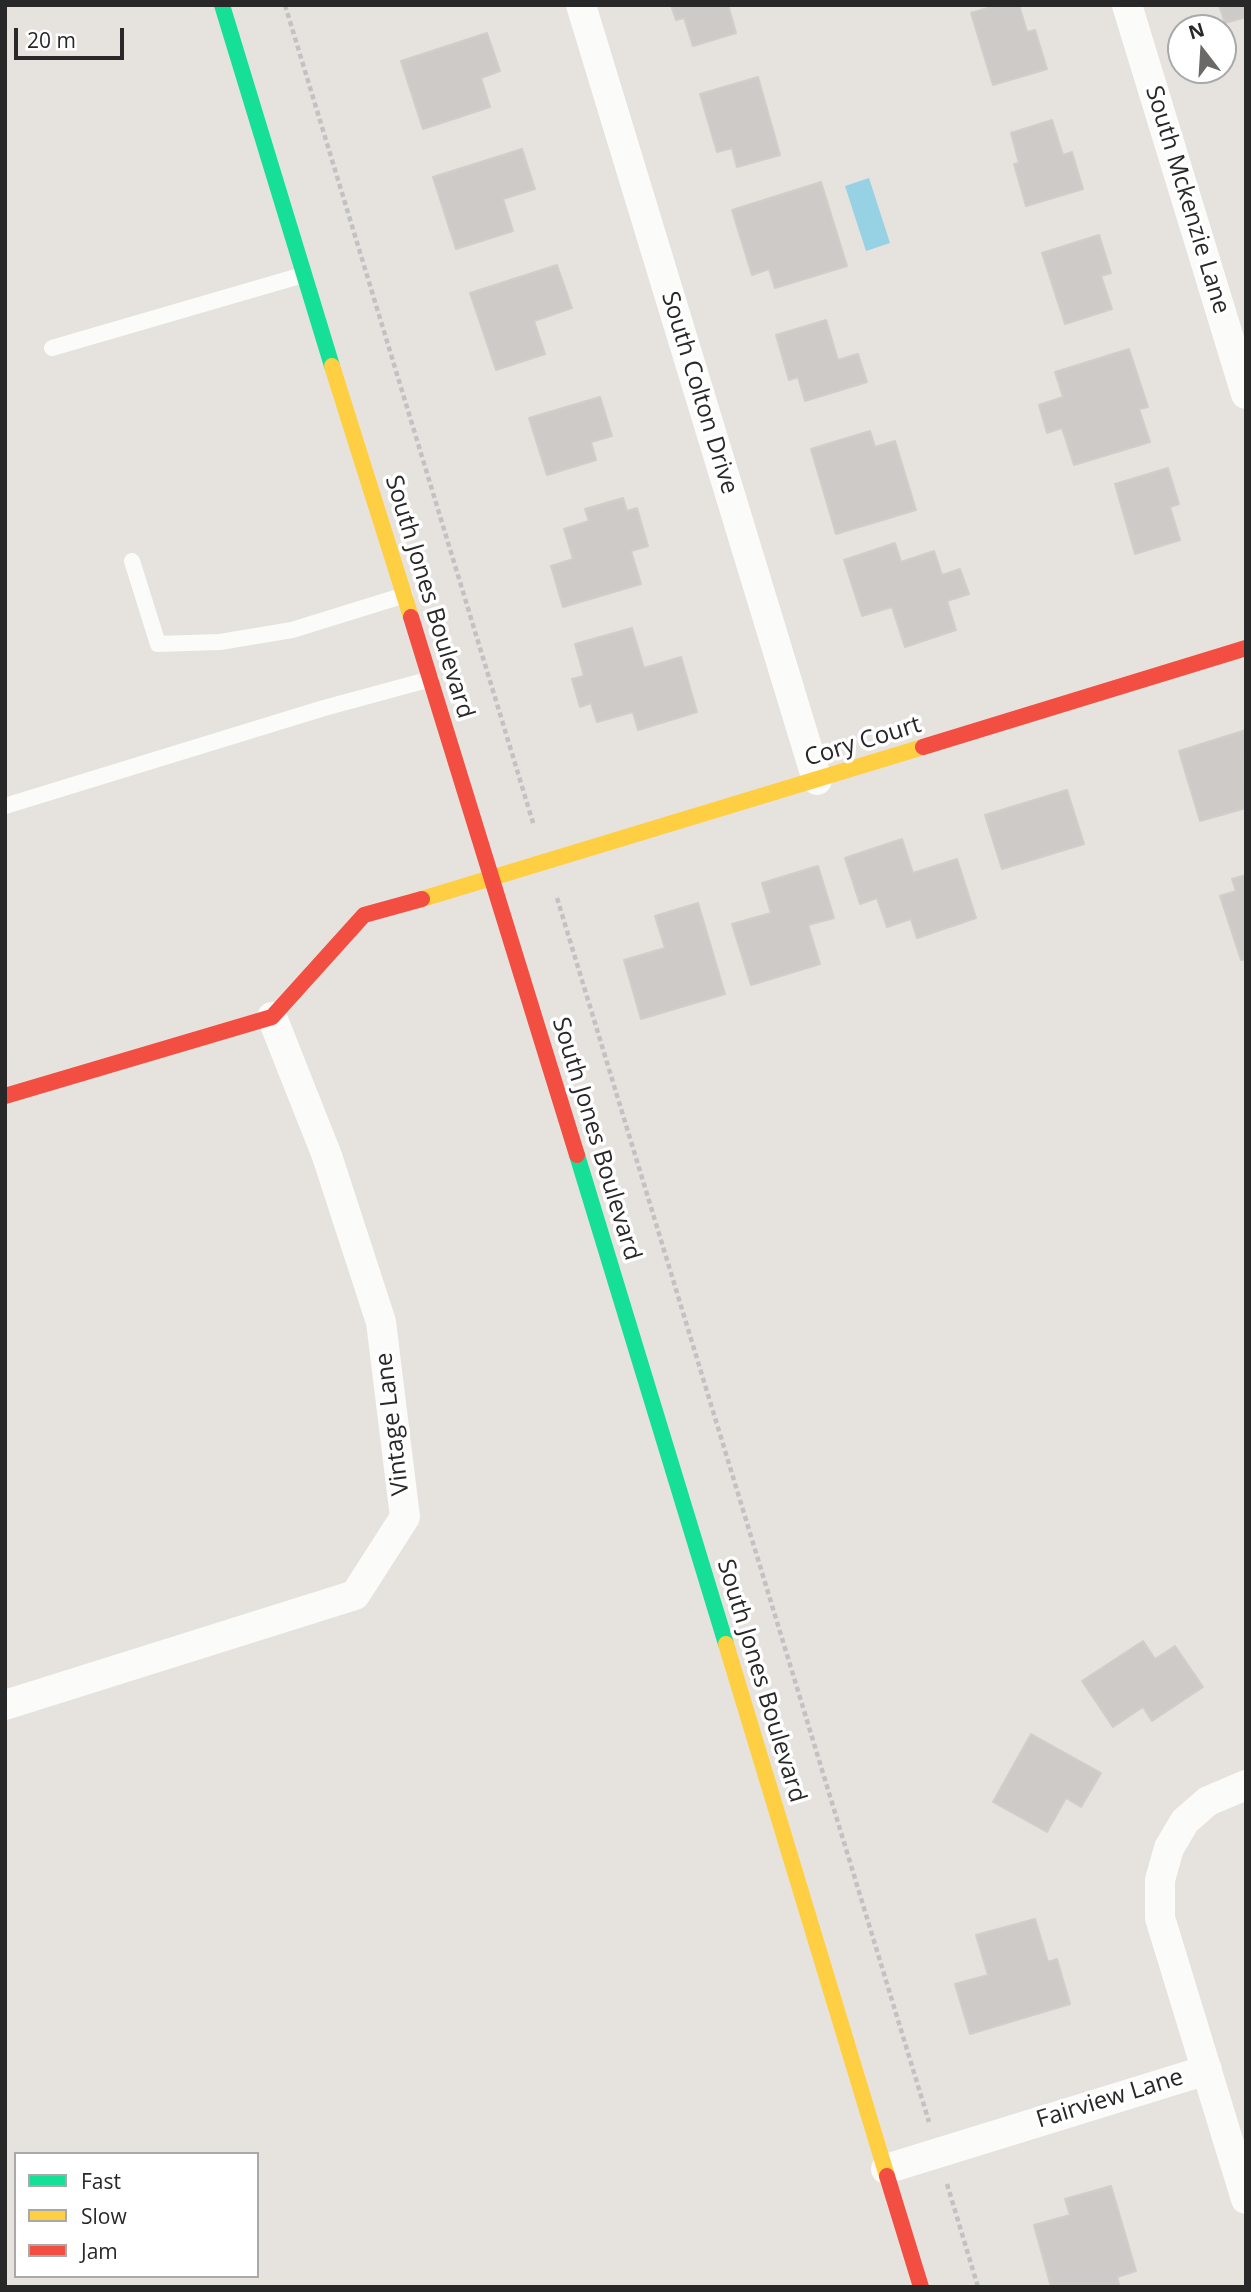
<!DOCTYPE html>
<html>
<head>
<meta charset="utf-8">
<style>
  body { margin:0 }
  #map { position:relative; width:1251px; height:2292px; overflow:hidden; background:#e6e2de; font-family:"Open Sans",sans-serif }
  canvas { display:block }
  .frame { position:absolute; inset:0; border:7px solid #282828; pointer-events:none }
  .legend { position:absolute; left:14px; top:2152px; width:245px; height:126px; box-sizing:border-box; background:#fff; border:2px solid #a9a9a9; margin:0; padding:9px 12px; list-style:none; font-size:21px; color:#282828 }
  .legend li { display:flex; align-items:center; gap:14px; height:35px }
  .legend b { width:35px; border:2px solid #a9a9a9 }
  .north { position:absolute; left:1167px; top:14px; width:70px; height:70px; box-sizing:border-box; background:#fff; border:2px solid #a9a9a9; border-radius:50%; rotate:343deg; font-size:19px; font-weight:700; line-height:28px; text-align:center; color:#282828 }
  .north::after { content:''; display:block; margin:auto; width:24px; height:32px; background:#6a6968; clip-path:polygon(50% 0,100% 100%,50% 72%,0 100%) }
  .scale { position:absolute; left:14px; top:28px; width:110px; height:32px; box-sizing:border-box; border:4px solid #282828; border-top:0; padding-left:9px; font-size:21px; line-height:24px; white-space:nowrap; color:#282828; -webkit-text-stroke:5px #fff; paint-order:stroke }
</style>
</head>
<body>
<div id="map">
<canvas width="1251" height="2292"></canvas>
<div class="frame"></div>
<ul class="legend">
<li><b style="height:9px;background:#16e098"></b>Fast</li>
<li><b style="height:9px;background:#ffcf43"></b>Slow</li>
<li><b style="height:9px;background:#f24e42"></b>Jam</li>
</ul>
<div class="north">N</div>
<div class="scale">20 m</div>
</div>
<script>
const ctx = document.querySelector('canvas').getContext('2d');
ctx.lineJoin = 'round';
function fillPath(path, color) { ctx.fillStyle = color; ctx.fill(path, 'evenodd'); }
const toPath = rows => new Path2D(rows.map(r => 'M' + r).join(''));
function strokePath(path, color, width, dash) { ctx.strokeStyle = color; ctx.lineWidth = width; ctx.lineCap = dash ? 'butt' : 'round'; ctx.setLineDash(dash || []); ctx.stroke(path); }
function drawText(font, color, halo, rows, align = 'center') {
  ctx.font = font + ' "Open Sans",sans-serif'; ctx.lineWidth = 7; ctx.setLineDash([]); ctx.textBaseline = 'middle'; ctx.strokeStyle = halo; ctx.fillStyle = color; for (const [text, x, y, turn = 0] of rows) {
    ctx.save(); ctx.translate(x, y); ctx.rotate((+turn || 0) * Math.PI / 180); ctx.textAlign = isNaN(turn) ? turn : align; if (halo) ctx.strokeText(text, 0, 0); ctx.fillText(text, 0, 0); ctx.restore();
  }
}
const water = toPath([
  [869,178,890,243,866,251,845,186]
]);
const building = toPath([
  [671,5,728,5,736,33,693,46,684,18,676,20,671,5],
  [998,5,1019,5,1027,32,1035,30,1047,69,993,85,971,13,998,5],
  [1219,5,1246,5,1246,17,1225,23,1219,5],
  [487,33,500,71,481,78,490,107,423,129,401,61,487,33],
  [758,77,780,155,737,167,732,148,717,152,700,94,758,77],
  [1052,120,1063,155,1072,152,1083,189,1026,206,1014,164,1019,163,1011,133,1052,120],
  [522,149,535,189,503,199,513,231,456,249,433,177,522,149],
  [821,182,847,266,775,288,769,269,752,275,732,210,821,182],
  [1099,235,1111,273,1101,276,1112,309,1065,324,1042,253,1099,235],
  [557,265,572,308,534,321,545,354,496,370,470,293,557,265],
  [826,320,838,360,858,354,867,382,805,401,798,377,789,380,776,335,826,320],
  [1129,349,1148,407,1139,409,1150,442,1074,465,1062,428,1047,433,1039,405,1063,397,1055,372,1129,349],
  [600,397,612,436,591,442,596,460,547,475,529,418,600,397],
  [870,431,875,447,895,441,916,510,836,534,811,449,870,431],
  [1168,468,1179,504,1170,507,1180,540,1135,554,1115,484,1168,468],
  [623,498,627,511,637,508,648,546,631,551,641,584,563,607,551,566,573,559,564,529,589,521,585,509,623,498],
  [895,543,901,562,934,551,942,575,960,569,969,594,947,601,956,630,905,647,892,607,862,616,844,560,895,543],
  [632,628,644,668,681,657,697,712,638,730,633,712,597,722,591,703,580,707,572,679,584,676,575,644,632,628],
  [1246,730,1244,777,1246,808,1200,821,1179,751,1246,730],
  [1067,790,1084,844,1002,869,985,815,1067,790],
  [902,839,913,873,957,859,976,918,917,938,911,919,887,927,877,898,860,904,845,858,902,839],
  [818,866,834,918,808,925,820,964,751,985,732,924,771,913,762,883,818,866],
  [1246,875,1246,959,1241,960,1220,896,1236,891,1232,879,1246,875],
  [698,903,725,994,641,1019,624,960,665,948,655,916,698,903],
  [1143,1641,1155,1659,1175,1646,1203,1687,1152,1721,1143,1707,1113,1727,1082,1681,1143,1641],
  [1031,1734,1101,1773,1081,1807,1066,1798,1047,1832,993,1802,1031,1734],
  [1035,1919,1048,1962,1057,1959,1070,2004,970,2034,955,1984,988,1975,976,1935,1035,1919],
  [1111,2186,1136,2271,1117,2277,1120,2287,1051,2287,1034,2225,1070,2215,1065,2199,1111,2186]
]);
const path = toPath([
  [285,5,534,826],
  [557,898,929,2122],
  [947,2184,978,2287]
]);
const lane = toPath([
  [52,348,303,275],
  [132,561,158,644,220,642,292,630,405,595],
  [5,806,324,708,431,679]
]);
const street = toPath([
  [581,5,817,780],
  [1127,5,1246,394],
  [5,1705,355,1595,405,1517,381,1322,327,1156,272,1017],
  [1246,1785,1208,1801,1185,1821,1169,1848,1160,1880,1160,1918,1246,2199],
  [886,2169,1207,2070]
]);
const fast = toPath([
  [222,5,332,366],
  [577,1155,726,1644]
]);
const slow = toPath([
  [332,366,411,617],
  [422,899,923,747],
  [726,1644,887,2176]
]);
const jam = toPath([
  [411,617,577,1155],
  [923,747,1246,648],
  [5,1096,272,1017,364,915,422,899],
  [887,2176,921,2287]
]);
const streetNames = [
  ["South Mckenzie Lane",1187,200,73],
  ["South Colton Drive",699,393,73],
  ["South Jones Boulevard",429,597,73],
  ["Cory Court",863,742,-17],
  ["South Jones Boulevard",596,1139,73],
  ["Vintage Lane",393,1424,-97],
  ["South Jones Boulevard",761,1681,73],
  ["Fairview Lane",1110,2099,-17]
];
fillPath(water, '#96d2e4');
fillPath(building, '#cdcac8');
strokePath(building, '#d1ceca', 2);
strokePath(path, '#c3c2c2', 4.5, [5, 3.5]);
strokePath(lane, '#fbfbfa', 16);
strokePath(street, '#fbfbfa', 30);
strokePath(fast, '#16e098', 16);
strokePath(slow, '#ffcf43', 16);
strokePath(jam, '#f24e42', 16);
drawText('24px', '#282828', '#fff', streetNames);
</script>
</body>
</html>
